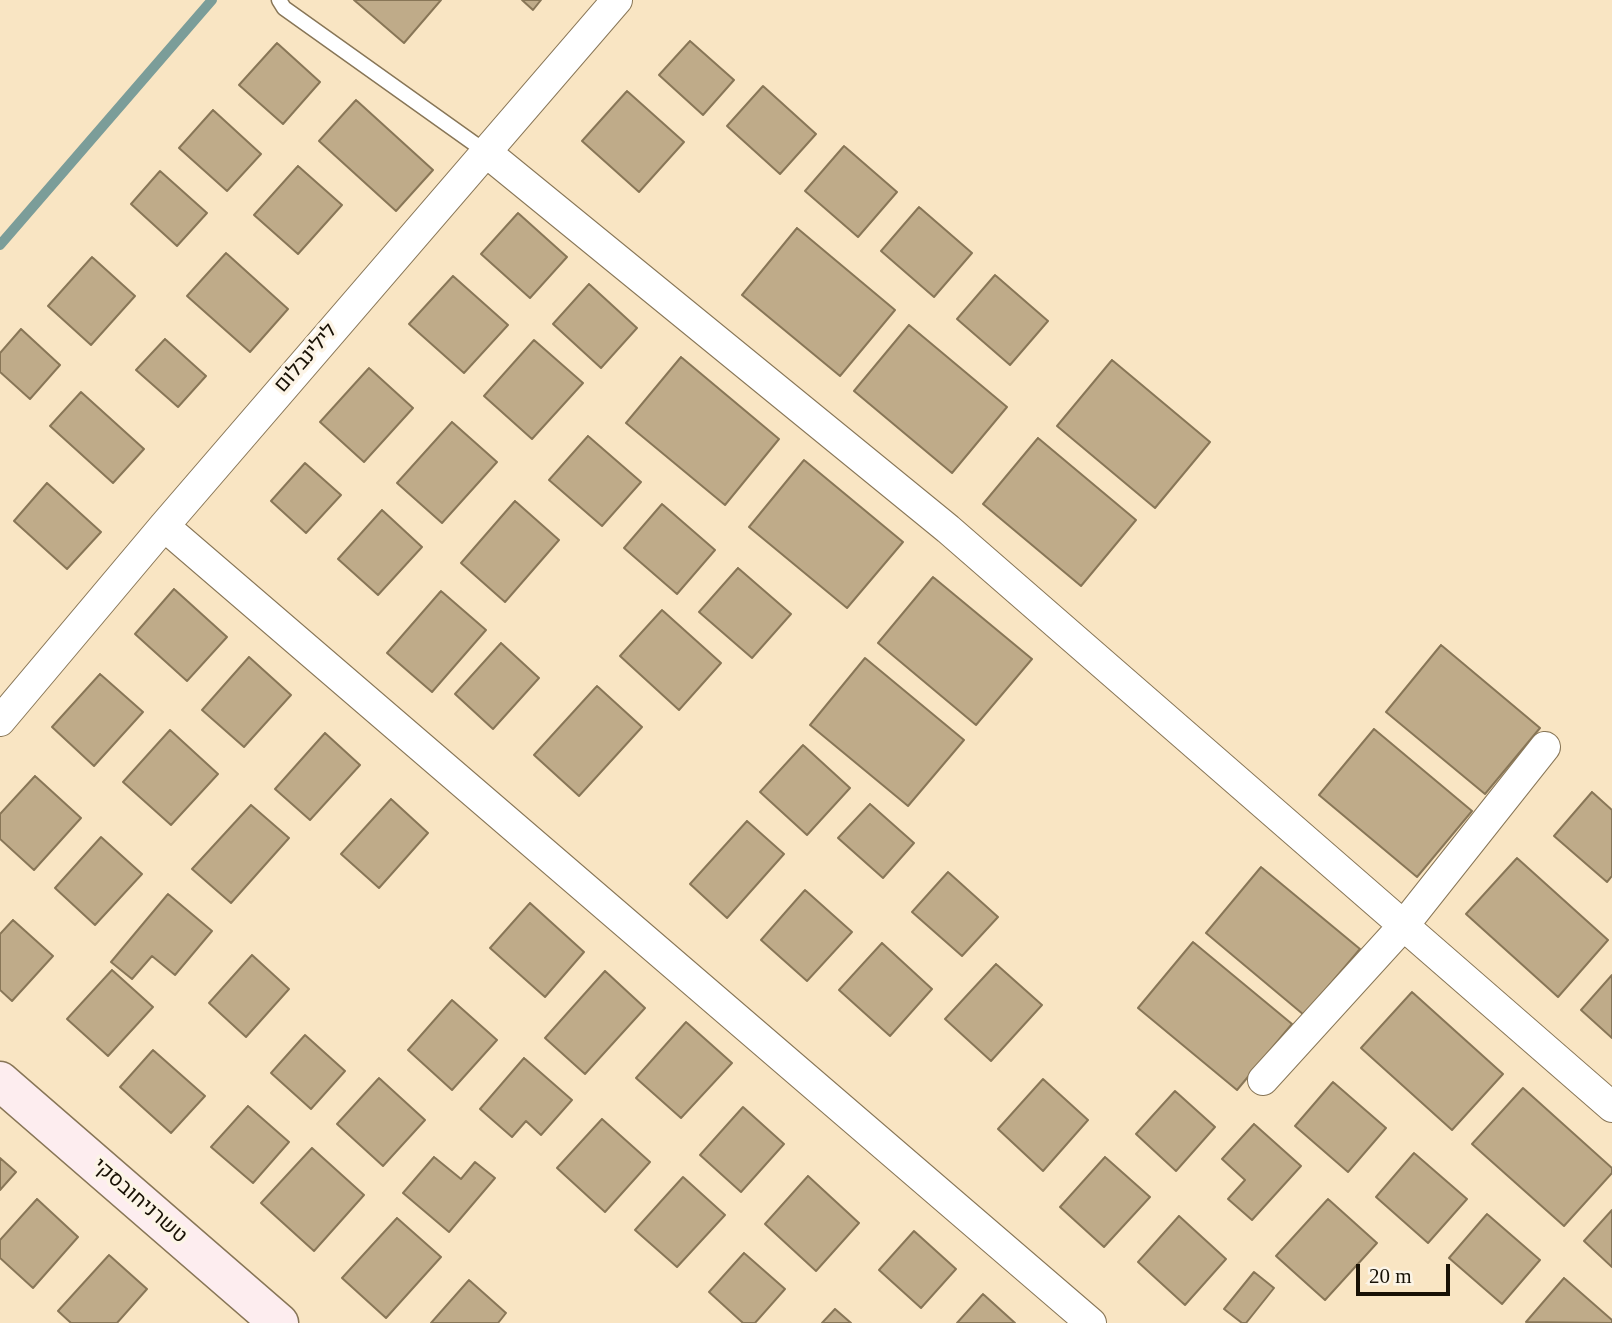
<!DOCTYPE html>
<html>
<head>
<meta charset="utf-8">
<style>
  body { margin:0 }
  #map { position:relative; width:1612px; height:1323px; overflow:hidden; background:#f9e5c3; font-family:Georgia,serif }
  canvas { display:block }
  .scale { position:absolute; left:1356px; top:1264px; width:94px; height:32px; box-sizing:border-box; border:4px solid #181105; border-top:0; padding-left:9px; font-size:21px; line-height:24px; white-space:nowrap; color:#181105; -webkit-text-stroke:5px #fcf4e6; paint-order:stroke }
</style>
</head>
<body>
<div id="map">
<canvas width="1612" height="1323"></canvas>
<div class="scale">20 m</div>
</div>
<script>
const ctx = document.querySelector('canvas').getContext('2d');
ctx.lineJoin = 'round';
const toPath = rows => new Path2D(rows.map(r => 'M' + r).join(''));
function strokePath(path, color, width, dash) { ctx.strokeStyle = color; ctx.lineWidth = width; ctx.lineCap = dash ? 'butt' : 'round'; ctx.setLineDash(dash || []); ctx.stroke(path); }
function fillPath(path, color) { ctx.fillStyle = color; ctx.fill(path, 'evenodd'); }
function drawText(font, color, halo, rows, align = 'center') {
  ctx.font = font + ' Georgia,Heebo,serif'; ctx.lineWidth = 7; ctx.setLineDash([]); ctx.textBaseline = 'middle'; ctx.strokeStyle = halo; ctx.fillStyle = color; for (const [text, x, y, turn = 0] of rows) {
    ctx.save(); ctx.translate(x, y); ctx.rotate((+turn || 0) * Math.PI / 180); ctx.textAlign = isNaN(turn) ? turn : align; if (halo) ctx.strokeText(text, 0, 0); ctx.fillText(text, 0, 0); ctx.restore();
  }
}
const stream = toPath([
  [0,245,212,0]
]);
const building = toPath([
  [354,0,441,0,404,43,354,0],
  [522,0,541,0,533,10,522,0],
  [690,41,734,80,703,115,659,75,690,41],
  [277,43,320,82,283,124,239,85,277,43],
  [763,86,816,134,780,174,727,126,763,86],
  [627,91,684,142,639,192,582,141,627,91],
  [356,100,433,170,396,211,319,141,356,100],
  [213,110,261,154,227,191,179,148,213,110],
  [844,146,897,192,858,237,805,191,844,146],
  [298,166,342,205,298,254,254,215,298,166],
  [160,171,207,213,177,246,131,204,160,171],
  [919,207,972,253,934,297,881,251,919,207],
  [518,213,567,257,530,298,481,254,518,213],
  [797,228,895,310,840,376,742,295,797,228],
  [226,253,288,309,250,352,187,296,226,253],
  [92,257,135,296,91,345,48,306,92,257],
  [995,275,1048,321,1010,365,957,319,995,275],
  [453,276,508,325,464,373,409,324,453,276],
  [589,284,637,328,601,368,553,324,589,284],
  [909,325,1007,407,952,473,854,391,909,325],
  [21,329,60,365,30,399,0,372,0,353,21,329],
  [165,339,206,376,178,407,136,370,165,339],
  [534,340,583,383,532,439,484,396,534,340],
  [681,357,779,439,725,505,626,423,681,357],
  [1112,360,1210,442,1155,508,1057,426,1112,360],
  [369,368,413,408,364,462,320,422,369,368],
  [81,392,144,449,113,483,50,426,81,392],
  [452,422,497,462,442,523,397,483,452,422],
  [588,436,641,482,602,526,549,480,588,436],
  [1038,438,1136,520,1081,586,983,504,1038,438],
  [804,460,903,542,847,608,749,527,804,460],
  [305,463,341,495,306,533,271,501,305,463],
  [47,483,101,532,67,569,14,521,47,483],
  [515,501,559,540,505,602,461,563,515,501],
  [662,504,715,550,677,594,624,548,662,504],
  [382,510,422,547,378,595,338,559,382,510],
  [738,568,791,614,752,658,699,612,738,568],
  [933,577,1032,659,976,725,878,643,933,577],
  [174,589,227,637,187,681,135,634,174,589],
  [441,591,486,630,432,692,387,653,441,591],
  [662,610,721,663,679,710,620,656,662,610],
  [501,643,539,678,493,729,455,694,501,643],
  [1441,645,1540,728,1485,794,1386,712,1441,645],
  [249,657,291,695,244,747,202,710,249,657],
  [865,658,964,740,908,806,810,725,865,658],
  [100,674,143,712,94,766,52,727,100,674],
  [597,686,642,727,579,796,534,755,597,686],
  [1374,729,1472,811,1417,877,1319,795,1374,729],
  [170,730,218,774,171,825,123,782,170,730],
  [325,733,360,765,310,820,275,789,325,733],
  [803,745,850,788,807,835,760,792,803,745],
  [35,776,81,818,34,870,0,839,0,814,35,776],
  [1592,792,1612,810,1612,876,1607,882,1554,836,1592,792],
  [391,799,428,833,379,888,341,854,391,799],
  [870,804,914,843,883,878,838,838,870,804],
  [251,805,289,838,231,903,192,869,251,805],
  [747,821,784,854,727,918,690,884,747,821],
  [101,837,142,874,95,925,55,888,101,837],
  [1517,858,1608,940,1558,997,1466,914,1517,858],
  [1261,867,1360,949,1304,1015,1206,933,1261,867],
  [948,872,998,917,962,956,912,912,948,872],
  [805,890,852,932,807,981,761,940,805,890],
  [168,894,212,931,175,975,152,956,132,979,111,962,168,894],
  [530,903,584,952,545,997,490,948,530,903],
  [13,920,53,956,12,1001,0,990,0,934,13,920],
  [1193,942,1292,1024,1237,1090,1138,1008,1193,942],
  [882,943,932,989,890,1036,839,990,882,943],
  [252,955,289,989,246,1037,209,1003,252,955],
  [996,964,1042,1005,991,1061,945,1019,996,964],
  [112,970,153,1007,108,1056,67,1019,112,970],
  [605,971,645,1008,585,1074,545,1038,605,971],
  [1612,975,1612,1038,1581,1010,1612,975],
  [1412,992,1503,1074,1452,1130,1361,1048,1412,992],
  [452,1000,497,1040,452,1090,408,1050,452,1000],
  [686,1022,732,1063,681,1118,636,1078,686,1022],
  [305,1035,345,1071,311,1109,271,1073,305,1035],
  [153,1050,205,1096,171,1133,120,1087,153,1050],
  [524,1058,572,1100,541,1135,526,1121,512,1137,480,1109,524,1058],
  [379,1078,425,1120,383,1166,337,1124,379,1078],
  [1043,1079,1088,1120,1043,1171,998,1129,1043,1079],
  [1333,1082,1386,1128,1348,1172,1295,1126,1333,1082],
  [1523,1088,1612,1168,1612,1173,1564,1226,1472,1144,1523,1088],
  [1175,1091,1215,1127,1176,1171,1136,1134,1175,1091],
  [248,1106,289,1142,253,1183,211,1147,248,1106],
  [743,1107,784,1144,741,1192,700,1155,743,1107],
  [602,1119,650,1162,605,1212,557,1168,602,1119],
  [1254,1124,1301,1166,1252,1220,1228,1199,1245,1180,1222,1159,1254,1124],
  [312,1148,364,1195,314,1251,261,1203,312,1148],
  [1414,1153,1467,1199,1428,1243,1376,1197,1414,1153],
  [434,1157,461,1179,475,1162,495,1178,449,1232,403,1193,434,1157],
  [1105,1157,1150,1197,1104,1247,1060,1207,1105,1157],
  [0,1158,16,1172,0,1190,0,1158],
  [808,1176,859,1223,816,1271,765,1224,808,1176],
  [683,1177,725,1215,677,1267,635,1230,683,1177],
  [37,1199,78,1237,33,1288,0,1258,0,1240,37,1199],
  [1328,1199,1377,1243,1325,1300,1276,1256,1328,1199],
  [1612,1210,1612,1267,1584,1241,1612,1210],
  [1487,1214,1540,1260,1502,1304,1449,1258,1487,1214],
  [1179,1216,1226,1259,1185,1305,1138,1262,1179,1216],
  [397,1218,441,1257,386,1318,342,1278,397,1218],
  [914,1231,956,1269,921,1308,879,1270,914,1231],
  [744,1253,785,1289,755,1323,743,1323,709,1292,744,1253],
  [109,1255,147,1289,117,1323,71,1323,58,1311,109,1255],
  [1254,1272,1274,1288,1246,1323,1242,1323,1224,1309,1254,1272],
  [1564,1278,1612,1320,1612,1323,1526,1322,1564,1278],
  [469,1280,506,1313,498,1323,431,1323,469,1280],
  [983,1294,1015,1323,957,1323,983,1294],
  [835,1309,851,1323,822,1323,835,1309]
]);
const lane = toPath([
  [279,0,284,8,486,152]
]);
const street = toPath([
  [486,152,948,529,1612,1107],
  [164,526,1091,1323],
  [0,721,164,526,617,0],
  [1263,1080,1404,925,1545,747]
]);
const secondary = toPath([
  [0,1081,279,1323]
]);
const streetNames = [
  ["לילינבלום",307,359,-49],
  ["טשרניחובסקי",139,1202,41]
];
strokePath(stream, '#7b9d99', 10);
fillPath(building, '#bfab89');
strokePath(building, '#887657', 2);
strokePath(lane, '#887657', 17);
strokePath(street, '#887657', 32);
strokePath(secondary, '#887657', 41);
strokePath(lane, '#fff', 14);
strokePath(street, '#fff', 30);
strokePath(secondary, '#fdedef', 38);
drawText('21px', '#181105', '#fcf4e6', streetNames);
</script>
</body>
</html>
